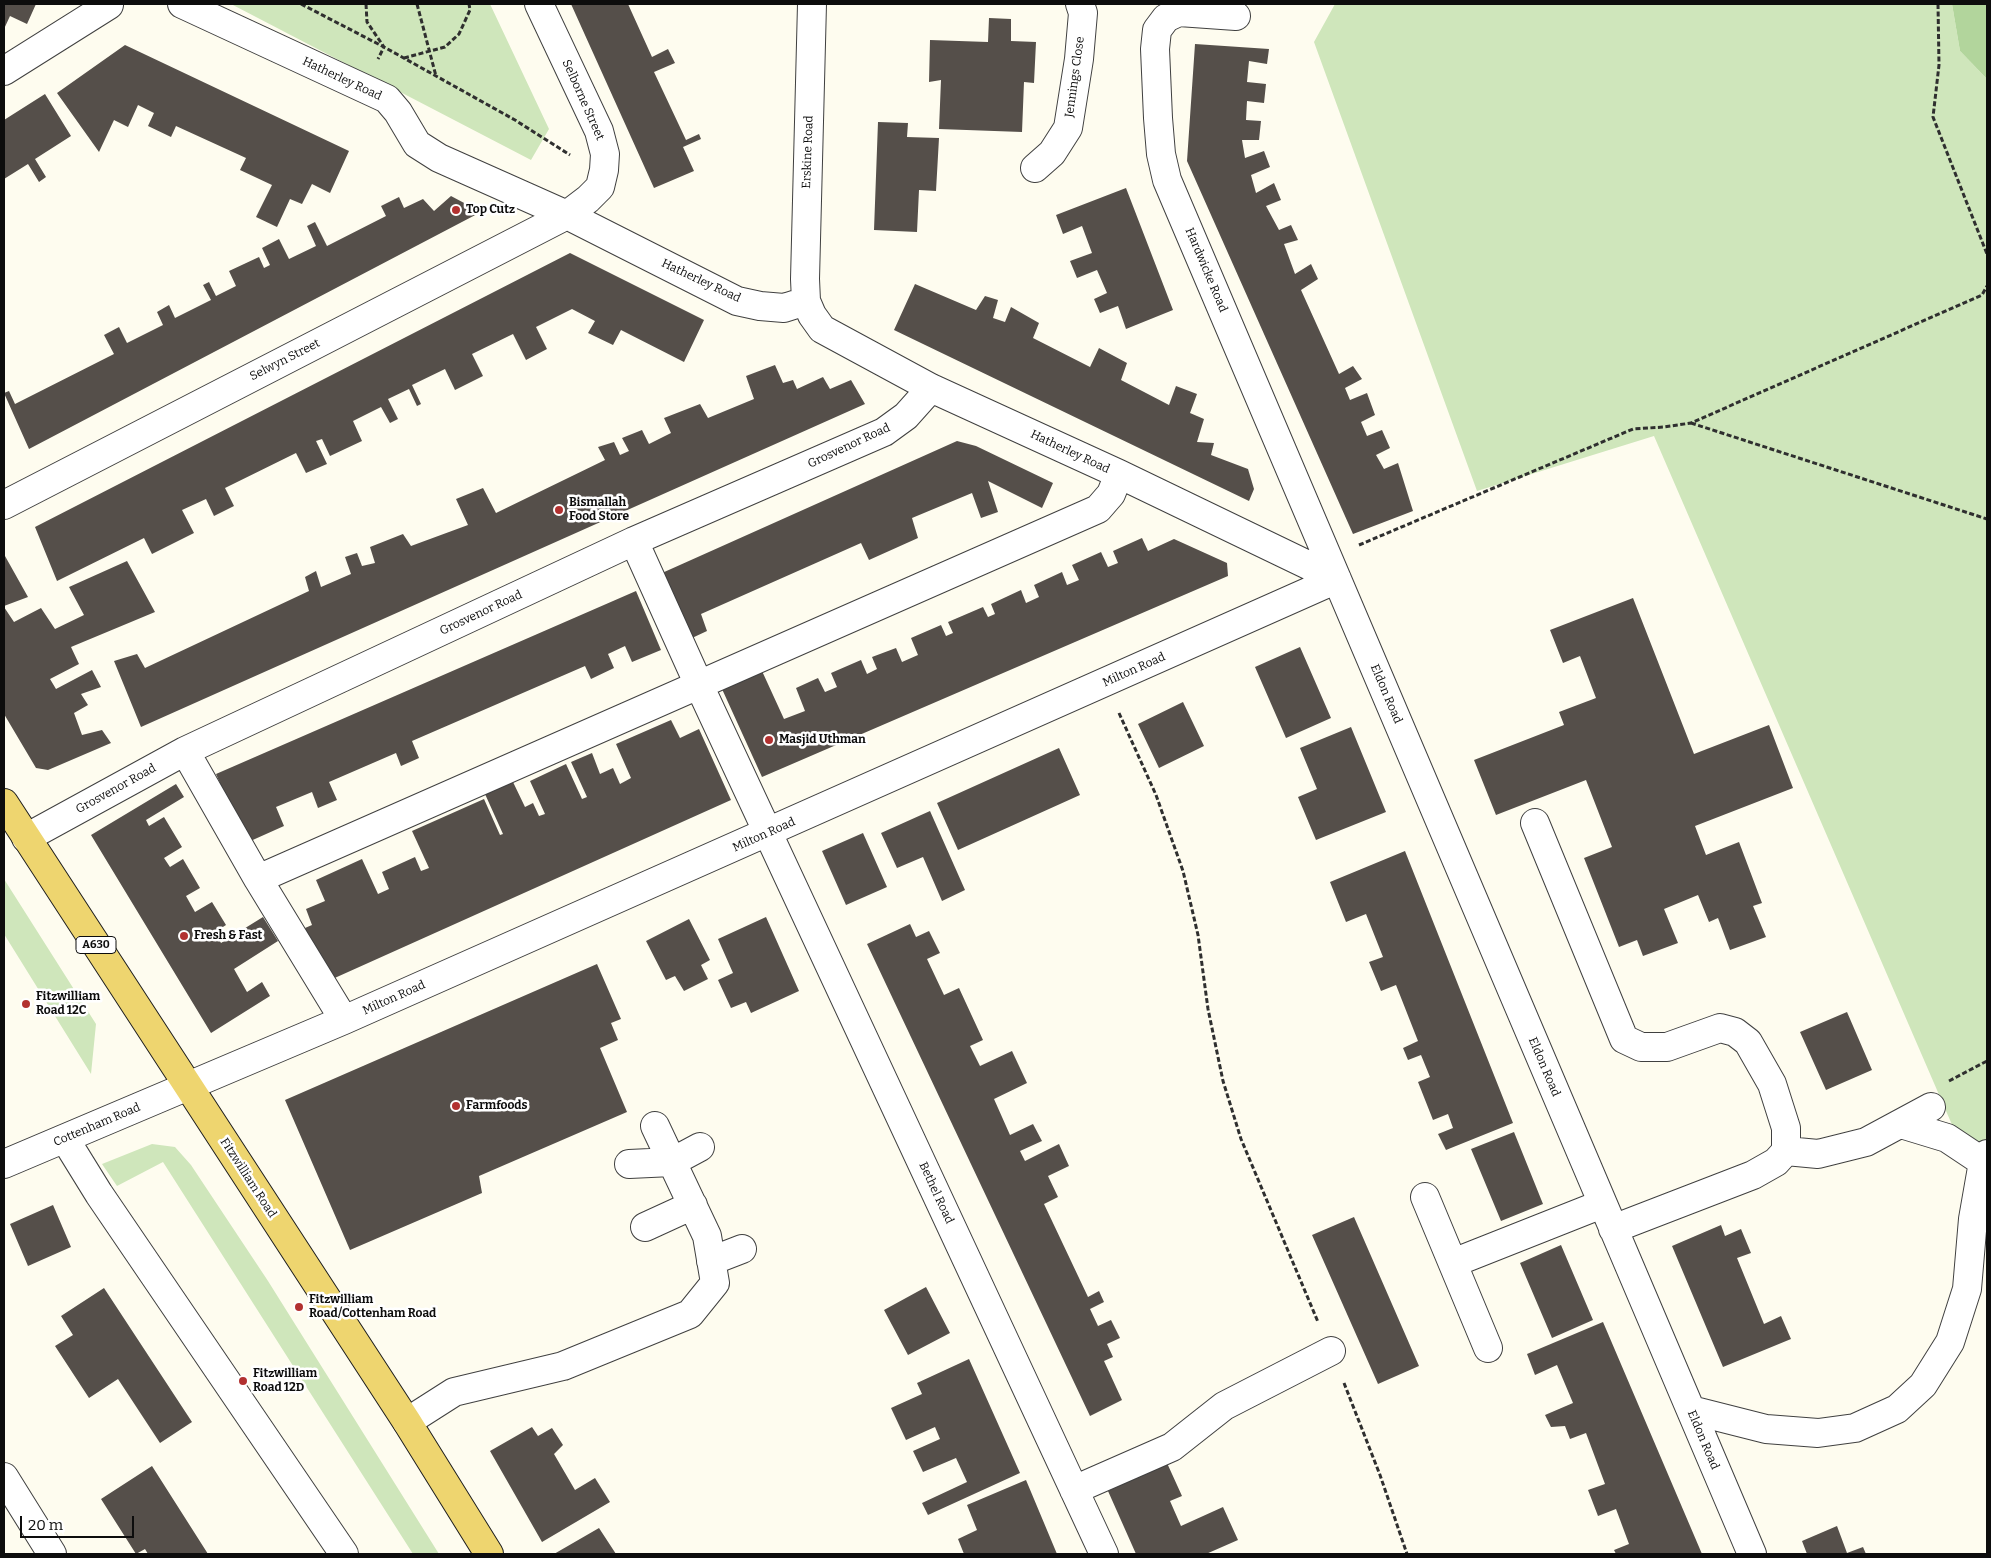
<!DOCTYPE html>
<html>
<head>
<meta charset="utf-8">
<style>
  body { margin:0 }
  #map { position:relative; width:1991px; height:1558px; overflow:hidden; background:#fefcef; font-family:Bitter,serif }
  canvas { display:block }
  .frame { position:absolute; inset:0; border:5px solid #0d0d0d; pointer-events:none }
  .scale { position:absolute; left:20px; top:1516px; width:114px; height:22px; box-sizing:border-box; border:2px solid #0d0d0d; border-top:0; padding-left:6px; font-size:15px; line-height:18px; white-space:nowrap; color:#0d0d0d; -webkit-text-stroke:4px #fff; paint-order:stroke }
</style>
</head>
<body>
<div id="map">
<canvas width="1991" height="1558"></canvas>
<div class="frame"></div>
<div class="scale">20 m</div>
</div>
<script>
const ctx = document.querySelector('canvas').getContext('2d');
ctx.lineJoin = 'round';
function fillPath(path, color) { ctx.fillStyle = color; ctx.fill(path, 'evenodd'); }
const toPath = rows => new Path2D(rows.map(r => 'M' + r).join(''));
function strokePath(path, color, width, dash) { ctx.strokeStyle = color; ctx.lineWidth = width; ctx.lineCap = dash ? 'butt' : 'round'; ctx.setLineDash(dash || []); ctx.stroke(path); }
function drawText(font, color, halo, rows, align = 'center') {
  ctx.font = font + ' Bitter,serif'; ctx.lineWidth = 5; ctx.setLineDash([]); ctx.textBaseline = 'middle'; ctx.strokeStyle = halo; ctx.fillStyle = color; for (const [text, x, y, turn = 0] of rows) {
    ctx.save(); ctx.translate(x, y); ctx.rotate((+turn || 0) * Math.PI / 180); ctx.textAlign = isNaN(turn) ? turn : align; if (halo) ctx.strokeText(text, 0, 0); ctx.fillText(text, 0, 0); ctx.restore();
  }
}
const green = toPath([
  [231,4,490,4,549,129,531,160],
  [1335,4,1952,4,1960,51,1987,79,1987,1212,1953,1127,1654,436,1477,491,1314,42],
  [4,879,96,1024,91,1074,4,934],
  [152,1144,175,1147,191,1165,268,1281,439,1554,413,1554,163,1162,117,1186,102,1164]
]);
const forest = toPath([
  [1952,4,1987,4,1987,79,1960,51]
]);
const building = toPath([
  [4,4,36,4,27,24,10,16,4,29],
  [571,4,628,4,652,57,668,49,675,63,654,72,686,140,699,134,701,139,683,147,694,171,654,188],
  [989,18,1011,19,1011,41,1036,42,1034,83,1024,82,1022,132,939,129,941,80,929,82,930,40,988,42],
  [1195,44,1269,49,1267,64,1249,61,1247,82,1266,84,1264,103,1247,101,1246,120,1261,121,1259,140,1242,140,1245,158,1264,151,1270,167,1251,175,1256,193,1274,183,1281,200,1266,206,1279,230,1291,225,1298,240,1284,244,1295,274,1311,264,1318,279,1301,290,1339,374,1353,366,1362,379,1345,388,1350,400,1367,393,1375,415,1361,422,1367,436,1382,430,1390,448,1376,455,1384,469,1398,463,1413,511,1353,534,1187,161],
  [125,45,349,151,330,193,312,184,302,204,290,199,277,227,256,217,272,185,240,170,246,158,176,126,171,137,148,126,154,113,138,105,128,127,114,120,99,152,57,93],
  [45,94,71,136,35,159,46,177,39,182,28,164,4,179,4,120],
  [878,122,908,123,907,137,939,138,936,191,919,190,917,232,874,230],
  [1126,188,1173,310,1126,329,1118,306,1100,313,1094,299,1107,293,1097,270,1077,278,1070,261,1092,253,1082,226,1063,234,1056,215],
  [451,196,481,212,29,449,4,393,9,391,15,404,114,354,104,335,119,327,127,343,163,325,157,312,169,305,175,318,211,300,203,285,209,282,216,296,236,286,229,271,259,257,264,268,270,265,262,248,279,239,289,259,316,246,307,226,315,222,327,246,386,216,381,206,399,197,404,208,423,199,434,211],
  [570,253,704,320,684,362,621,330,613,345,588,333,595,321,572,309,536,327,547,349,526,360,513,334,472,354,483,376,455,390,445,369,412,385,421,404,417,406,409,389,388,399,398,419,390,423,381,407,353,421,362,441,330,456,322,439,316,441,327,464,306,473,296,453,225,488,234,506,214,516,206,499,182,510,194,533,152,554,144,538,57,581,35,527],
  [915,284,976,310,985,296,998,300,993,318,1005,322,1011,307,1039,323,1033,338,1090,367,1099,348,1127,363,1121,380,1169,405,1176,386,1197,394,1190,413,1204,419,1197,442,1214,443,1211,455,1248,469,1254,489,1249,501,894,330],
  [775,365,783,383,793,380,797,389,823,377,830,389,851,380,865,404,141,727,114,661,137,654,145,668,309,591,305,577,316,571,321,587,351,574,345,557,357,553,362,566,375,563,370,547,403,534,411,546,468,525,456,499,483,488,496,513,605,460,598,447,614,442,620,455,629,451,622,438,642,430,649,444,671,433,664,418,700,404,708,418,754,399,746,376],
  [957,441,976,446,1053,483,1042,508,988,481,998,512,981,518,972,493,912,518,918,538,869,560,861,543,701,614,707,631,692,638,662,573],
  [1142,538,1148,551,1174,539,1227,563,1228,576,762,777,722,689,762,671,784,719,805,711,796,688,818,678,825,692,837,687,831,673,861,660,867,674,877,669,872,657,896,648,902,662,918,655,911,638,941,625,946,636,953,633,948,622,983,607,988,617,995,614,991,604,1021,590,1026,603,1039,597,1034,585,1062,572,1067,585,1079,580,1072,565,1101,552,1108,567,1118,563,1113,551],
  [5,556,28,597,4,606,4,557],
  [127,561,155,612,71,647,79,664,50,679,56,689,92,670,101,687,81,694,88,705,74,713,82,735,102,730,111,743,48,770,36,768,4,714,4,607,14,622,41,608,55,629,84,615,69,587],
  [636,591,661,650,632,662,625,646,608,654,614,668,591,679,585,666,412,741,419,758,401,766,396,753,329,782,337,800,318,808,312,792,276,807,284,826,246,843,216,774],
  [1633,598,1694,754,1769,725,1793,788,1695,826,1706,855,1739,842,1762,903,1753,906,1766,937,1730,950,1718,918,1709,922,1698,895,1664,909,1678,943,1643,956,1637,940,1619,947,1584,858,1612,847,1586,780,1496,815,1474,760,1564,725,1559,712,1596,698,1580,656,1563,663,1550,630],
  [1300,647,1331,718,1286,738,1255,667],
  [1183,702,1204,746,1159,768,1138,724],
  [671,720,680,738,699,729,731,800,328,981,305,928,312,925,306,909,325,901,316,880,362,859,378,894,389,889,382,872,415,857,421,871,429,868,412,831,484,799,500,835,503,834,485,794,513,782,525,807,533,803,539,816,545,814,530,781,566,764,582,799,587,797,571,762,592,753,600,774,613,768,620,784,631,778,616,744],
  [1351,727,1386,812,1316,840,1298,797,1317,789,1300,748],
  [1059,748,1080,795,958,850,937,803],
  [176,784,184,797,146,820,149,826,164,817,182,847,164,858,170,867,183,859,200,888,186,896,195,912,212,902,226,925,215,932,221,943,263,917,278,941,234,969,247,992,262,982,270,996,211,1033,91,835],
  [930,811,965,890,942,901,923,857,897,868,881,833],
  [863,833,887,887,846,905,822,851],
  [1405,851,1513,1123,1446,1150,1438,1134,1453,1128,1448,1114,1433,1120,1418,1082,1430,1077,1421,1055,1408,1060,1403,1048,1418,1041,1396,985,1381,991,1369,962,1383,957,1366,914,1346,922,1330,882],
  [766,917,799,991,751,1013,746,1002,731,1008,718,980,733,973,718,939],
  [689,919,710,960,701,965,708,979,684,991,675,976,666,980,646,941],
  [910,924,916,937,929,931,940,953,927,959,944,995,959,988,983,1040,970,1046,980,1066,1012,1051,1027,1083,994,1099,1010,1135,1033,1124,1042,1141,1020,1151,1025,1161,1059,1144,1069,1166,1048,1176,1058,1197,1044,1204,1088,1297,1099,1291,1104,1302,1090,1309,1098,1326,1111,1320,1120,1338,1107,1344,1113,1357,1104,1361,1122,1400,1090,1416,867,944],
  [597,964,621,1019,611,1023,618,1040,600,1048,627,1112,479,1176,482,1193,350,1250,285,1100],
  [1847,1012,1872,1070,1826,1090,1800,1032],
  [1514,1132,1543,1204,1501,1221,1471,1149],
  [53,1205,71,1247,28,1266,10,1224],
  [1354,1217,1419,1366,1378,1384,1312,1235],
  [1721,1225,1725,1236,1741,1229,1751,1253,1737,1258,1764,1324,1781,1316,1791,1339,1723,1367,1672,1246],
  [1561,1245,1593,1320,1552,1338,1520,1263],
  [926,1287,950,1333,908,1355,884,1310],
  [104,1288,192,1422,160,1443,118,1379,89,1398,55,1346,73,1335,61,1316],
  [1603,1322,1702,1554,1616,1554,1614,1550,1629,1544,1616,1509,1598,1516,1588,1490,1605,1484,1586,1433,1570,1439,1565,1426,1551,1427,1545,1415,1573,1403,1557,1365,1535,1375,1527,1354],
  [969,1359,1020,1473,928,1515,922,1503,967,1482,956,1458,923,1472,913,1451,940,1439,935,1427,906,1440,891,1408,922,1394,917,1383],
  [532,1427,538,1436,552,1428,563,1445,554,1454,575,1490,595,1478,610,1502,542,1542,490,1451],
  [1167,1463,1182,1496,1170,1501,1181,1526,1223,1507,1238,1540,1206,1554,1136,1554,1108,1491],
  [152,1466,208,1554,148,1554,145,1549,136,1554,101,1499],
  [1026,1480,1057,1554,994,1554,993,1553,989,1554,964,1554,958,1539,977,1530,967,1505],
  [1837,1526,1847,1553,1863,1547,1866,1554,1807,1554,1802,1541],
  [599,1528,616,1554,554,1554]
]);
const path = toPath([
  [301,4,384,47,515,120,570,155],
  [366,4,367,22,384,47,378,59],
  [417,4,436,76],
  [1938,4,1939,65,1933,117,1987,254],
  [404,58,445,47,459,34,470,10,469,4],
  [1691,423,1987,519],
  [1359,545,1633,429,1664,427,1691,423,1982,295,1987,286],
  [1119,713,1156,795,1183,871,1198,935,1208,1009,1223,1081,1241,1139,1318,1322],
  [1949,1081,1987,1061],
  [1344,1383,1380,1475,1407,1554]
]);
const minor = toPath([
  [182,4,387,99,398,112,417,144,439,158,567,215,737,301,760,306,784,308,806,301,812,315,822,329,931,388,1119,474,1337,579],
  [1236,16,1179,12,1166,18,1157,30,1155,49,1158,118,1161,154,1167,180,1752,1554],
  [4,71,109,5],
  [1035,168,1052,153,1068,128,1079,59,1083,13,1080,4],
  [806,301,805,279,812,4],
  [4,505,567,215,588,199,600,187,604,170,605,154,599,131,539,4],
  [634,541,699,685,1104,1554],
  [185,751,258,879,344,1020],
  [1535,823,1624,1039,1641,1047,1667,1047,1720,1028,1735,1032,1748,1042,1772,1084,1786,1128,1786,1151],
  [26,838,185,751,634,541,884,432,906,416,931,388],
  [258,879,1098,509,1111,494,1119,474],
  [1901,1124,1947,1138,1983,1162],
  [65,1139,99,1194,344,1554],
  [4,1164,344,1020,1337,579],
  [629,1164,672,1162,700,1147],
  [1425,1197,1488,1348],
  [645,1227,693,1205],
  [1613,1229,1753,1175,1776,1162,1786,1151,1818,1154,1866,1142,1931,1107],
  [711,1261,742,1249],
  [1453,1263,1602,1204],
  [1691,1410,1766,1429,1818,1433,1855,1428,1897,1409,1923,1385,1950,1342,1967,1289,1973,1219,1983,1162,1987,1154],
  [407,1422,454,1392,563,1366,690,1314,715,1283,707,1236,655,1126],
  [4,1477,52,1554],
  [1074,1490,1172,1447,1224,1406,1331,1351]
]);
const major = toPath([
  [4,803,407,1422,489,1554]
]);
const markers = [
  [456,210,5,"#b23130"],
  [559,510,5,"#b23130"],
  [769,740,5,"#b23130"],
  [184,936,5,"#b23130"],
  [26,1004,5,"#b23130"],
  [456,1106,5,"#b23130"],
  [299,1307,5,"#b23130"],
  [243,1381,5,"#b23130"]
];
const shields = [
  [96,945,40]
];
const shieldNames = [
  ["A630",96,945]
];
const streetNames = [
  ["Jennings Close",1075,77,-82],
  ["Hatherley Road",342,79,25],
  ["Selborne Street",583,100,66],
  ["Erskine Road",808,152,-88],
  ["Hardwicke Road",1206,270,67],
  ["Hatherley Road",701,281,25],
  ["Selwyn Street",285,360,-27],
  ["Grosvenor Road",849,446,-25],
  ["Hatherley Road",1070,452,25],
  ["Grosvenor Road",481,613,-25],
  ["Milton Road",1134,670,-24],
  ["Eldon Road",1386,694,67],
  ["Grosvenor Road",116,789,-29],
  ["Milton Road",764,835,-24],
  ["Milton Road",394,998,-24],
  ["Eldon Road",1544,1067,67],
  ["Cottenham Road",97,1125,-23],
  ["Fitzwilliam Road",248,1178,57],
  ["Bethel Road",936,1193,65],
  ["Eldon Road",1703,1440,67]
];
const poiNames = [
  ["Top Cutz",466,210],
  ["Bismallah",569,503],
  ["Food Store",569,517],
  ["Masjid Uthman",779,740],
  ["Fresh & Fast",194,936],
  ["Fitzwilliam",36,997],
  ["Road 12C",36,1011],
  ["Farmfoods",466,1106],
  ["Fitzwilliam",309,1300],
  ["Road/Cottenham Road",309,1314],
  ["Fitzwilliam",253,1374],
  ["Road 12D",253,1388]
];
fillPath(green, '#cfe6bb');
fillPath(forest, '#b2d59c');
fillPath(building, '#554f4a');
strokePath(minor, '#404040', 30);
strokePath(major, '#1e1e1e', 30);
strokePath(path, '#2f2f2f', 3, [5, 2.5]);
strokePath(minor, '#fff', 28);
strokePath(major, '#eed56f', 28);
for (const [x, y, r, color] of markers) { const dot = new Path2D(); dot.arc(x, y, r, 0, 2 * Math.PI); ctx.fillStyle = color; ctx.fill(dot); strokePath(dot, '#fff', 2); }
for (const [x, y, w] of shields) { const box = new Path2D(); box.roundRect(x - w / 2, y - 8.5, w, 17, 4); ctx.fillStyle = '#fff'; ctx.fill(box); strokePath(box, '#0d0d0d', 1); }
drawText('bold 11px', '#0d0d0d', null, shieldNames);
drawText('12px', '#0d0d0d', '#fff', streetNames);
drawText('bold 12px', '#0d0d0d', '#fff', poiNames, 'left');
</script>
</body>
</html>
